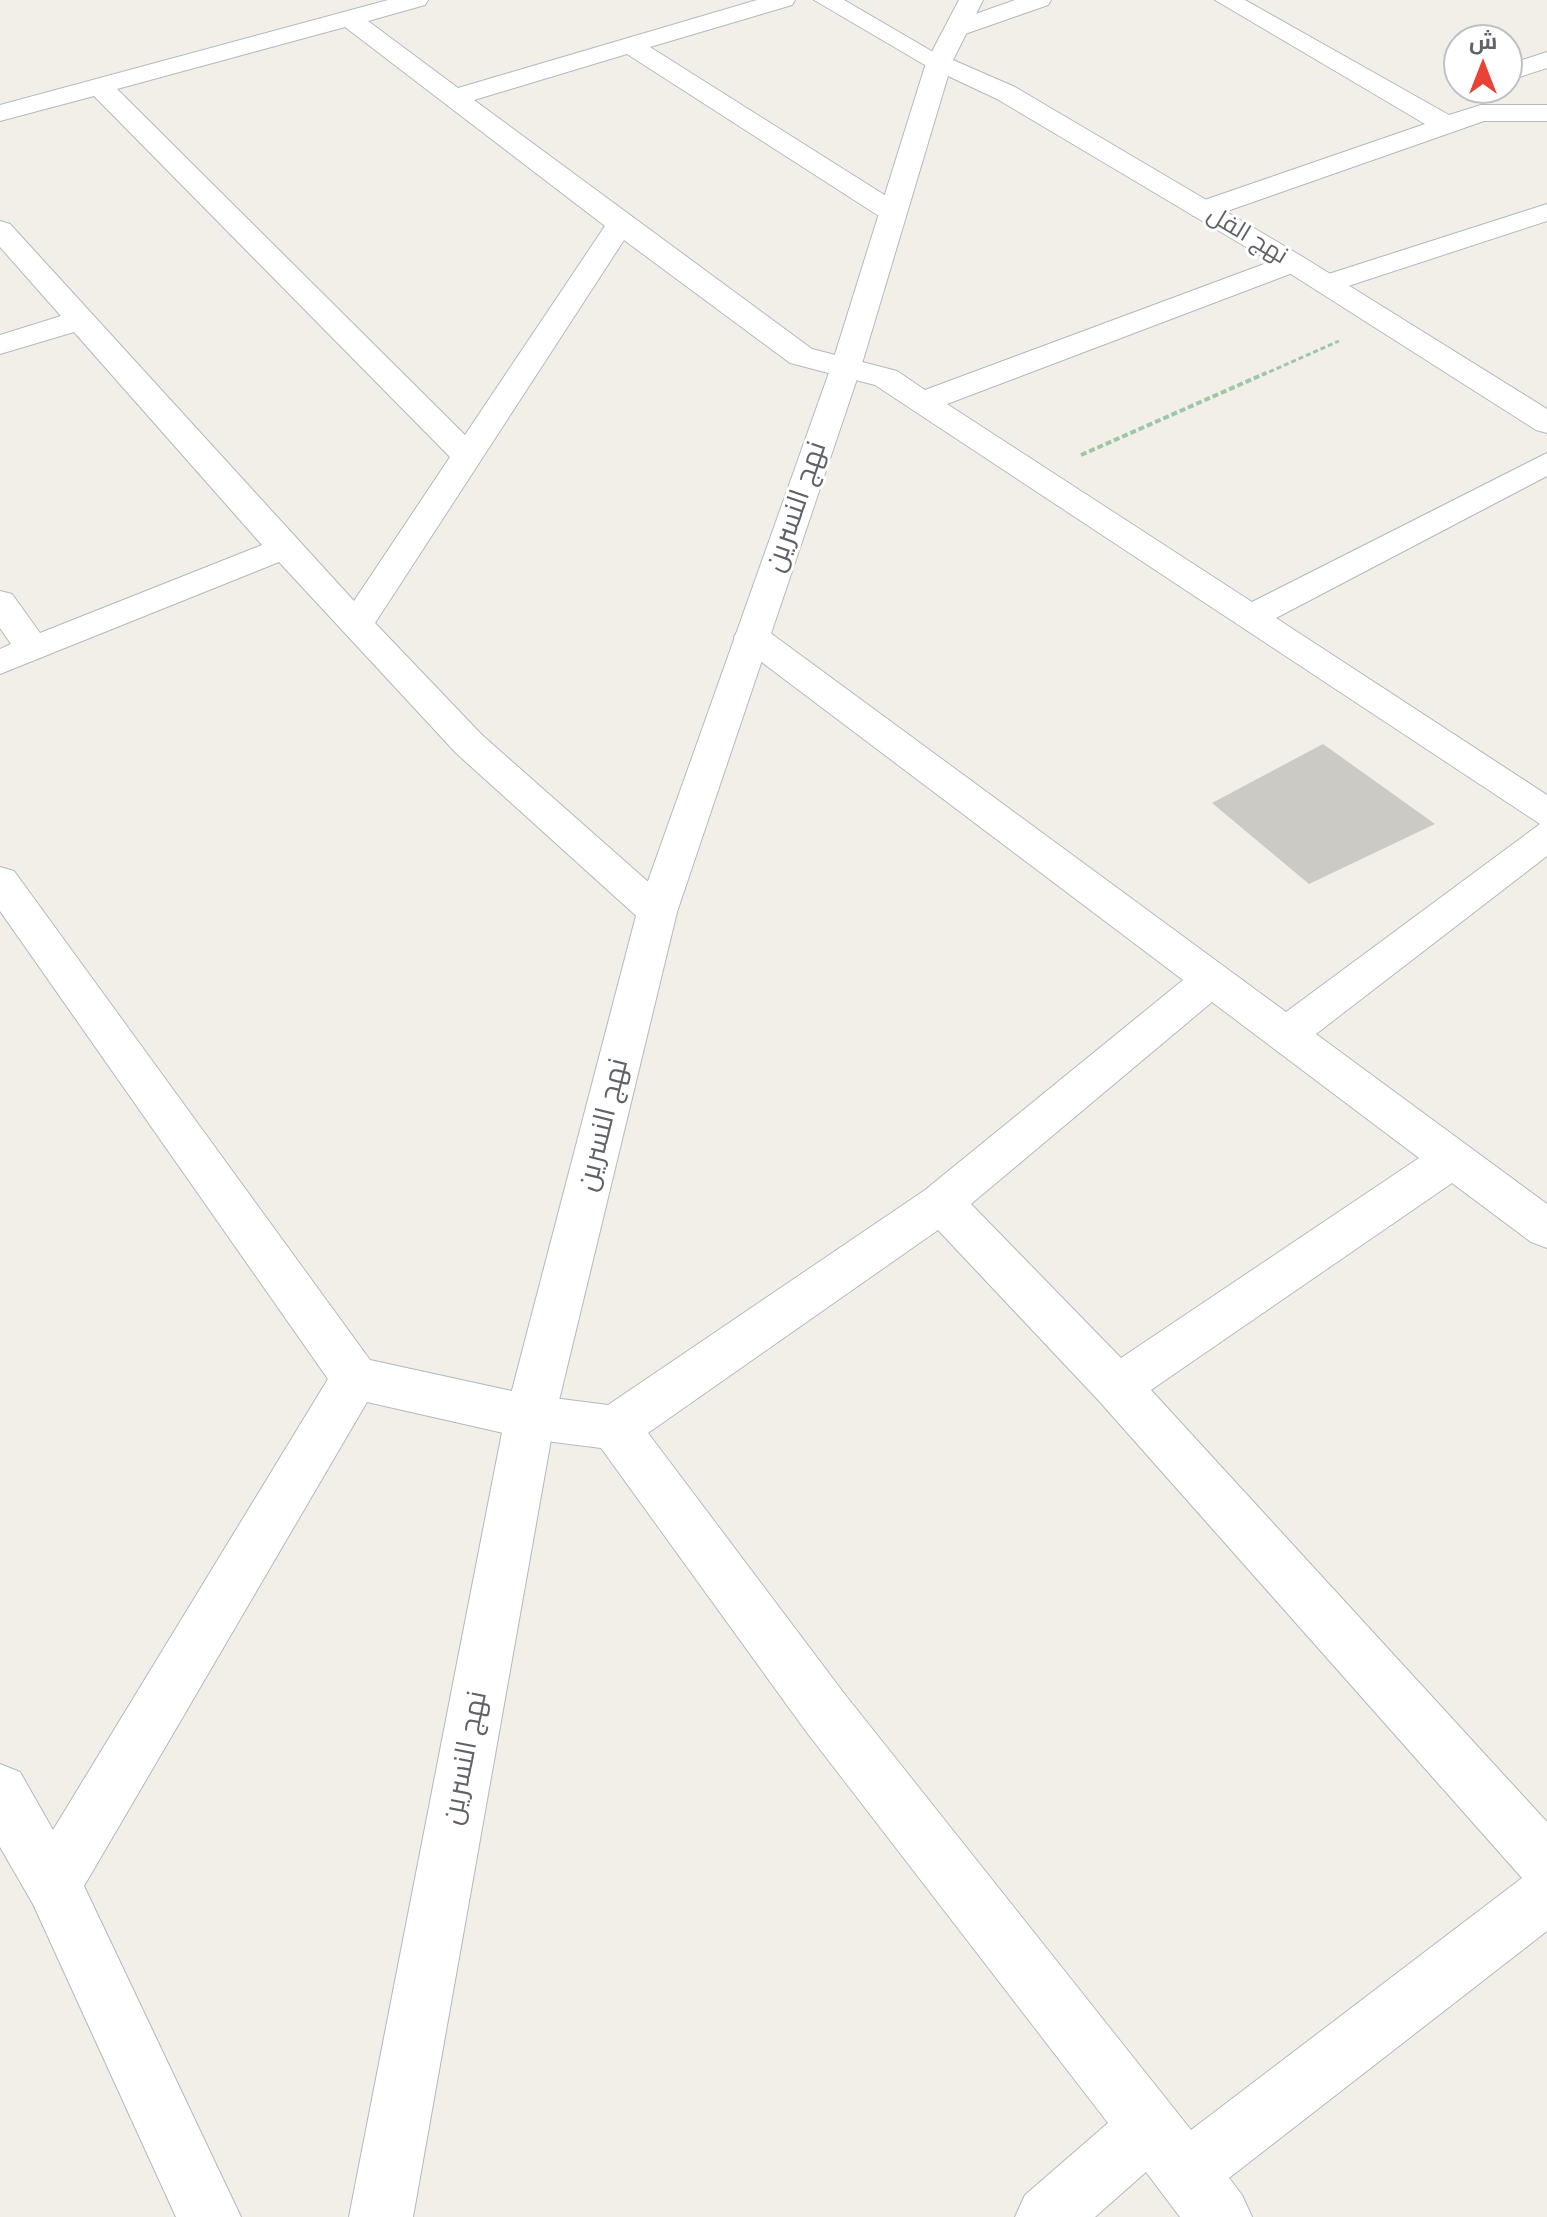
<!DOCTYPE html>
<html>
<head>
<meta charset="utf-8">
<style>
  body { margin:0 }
  #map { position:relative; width:1547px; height:2217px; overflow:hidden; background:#f1efe8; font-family:"Varela Round",Cairo,sans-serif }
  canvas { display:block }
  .north { position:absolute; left:1443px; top:24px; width:80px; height:80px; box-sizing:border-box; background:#fff; border:2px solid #bfc1c3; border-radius:50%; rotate:0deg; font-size:22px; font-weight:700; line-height:32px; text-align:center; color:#5f6368 }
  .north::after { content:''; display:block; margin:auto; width:28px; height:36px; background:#ea4335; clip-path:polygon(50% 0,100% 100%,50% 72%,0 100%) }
</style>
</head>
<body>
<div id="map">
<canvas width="1547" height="2217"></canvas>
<div class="north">ش</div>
</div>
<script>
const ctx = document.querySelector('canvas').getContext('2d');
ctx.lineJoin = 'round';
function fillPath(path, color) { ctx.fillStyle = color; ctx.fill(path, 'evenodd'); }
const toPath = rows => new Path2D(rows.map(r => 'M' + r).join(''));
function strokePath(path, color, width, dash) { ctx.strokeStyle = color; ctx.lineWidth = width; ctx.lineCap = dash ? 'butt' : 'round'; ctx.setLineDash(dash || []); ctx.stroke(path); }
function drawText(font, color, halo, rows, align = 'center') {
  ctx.font = font + ' "Varela Round",Cairo,sans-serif'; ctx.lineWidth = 6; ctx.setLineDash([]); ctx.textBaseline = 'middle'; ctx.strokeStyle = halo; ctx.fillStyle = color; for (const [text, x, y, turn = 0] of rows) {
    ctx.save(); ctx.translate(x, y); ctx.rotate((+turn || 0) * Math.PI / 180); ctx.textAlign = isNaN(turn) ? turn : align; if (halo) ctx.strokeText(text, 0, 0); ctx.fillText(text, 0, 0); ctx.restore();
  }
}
const building = toPath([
  [1323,744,1435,824,1309,884,1212,803]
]);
const pathFar1 = toPath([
  [1262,375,1339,341]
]);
const path = toPath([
  [1081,455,1266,373]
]);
const minor = toPath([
  [388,0,428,0,425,5,368,21,458,88,757,0,795,0,792,5,650,47,902,206,906,212,902,218,882,218,627,54,474,100,812,349,897,371,925,390,1283,257,1303,257,1308,263,1303,269,947,404,1252,602,1547,453,1547,476,1276,618,1547,795,1547,856,1316,1034,1547,1204,1547,1248,1531,1242,1452,1183,1151,1390,1547,1822,1547,1931,1229,2178,1242,2195,1252,2217,1180,2217,1146,2172,1095,2217,1015,2217,1025,2195,1108,2123,805,1730,601,1448,530,1439,367,1402,84,1886,241,2217,176,2217,33,1904,0,1847,0,1764,20,1772,53,1830,328,1379,0,911,0,867,14,871,370,1360,530,1395,608,1405,925,1190,1183,980,739,645,734,637,739,629,752,626,765,629,1286,1012,1540,824,875,385,790,363,624,240,375,623,482,735,671,902,677,912,671,922,657,927,643,922,456,753,279,562,0,674,0,649,11,644,0,628,0,591,12,594,40,633,262,545,74,332,0,354,0,335,61,316,0,247,0,221,10,224,354,601,450,457,94,96,0,121,0,105,388,0],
  [345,27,605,226,465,435,117,89,345,27],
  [1212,1002,1419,1158,1121,1358,971,1204,1212,1002],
  [938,1230,1100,1402,1522,1878,1191,2130,843,1692,648,1433,938,1230],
  [814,0,844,0,952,63,948,68,930,68,814,0],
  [1015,0,1051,0,1048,5,965,34,956,36,944,29,947,24,1015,0],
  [1215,0,1245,0,1449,115,1481,105,1547,105,1547,121,1484,121,1213,216,1193,216,1189,210,1193,204,1425,124,1215,0],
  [1547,52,1547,68,1507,81,1507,65,1547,52],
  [1547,204,1547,221,1336,290,1326,293,1316,290,1311,284,1316,278,1547,204]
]);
const tertiary = toPath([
  [959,0,983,0,953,60,1015,87,1303,257,1547,409,1547,433,1536,430,1283,269,997,99,948,76,861,367,677,912,555,1417,413,2217,349,2217,505,1417,637,912,831,367,926,63,959,0]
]);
const farStreetnames = [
  ["نهج الفل",1247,236,31]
];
const streetNames = [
  ["نهج النسرين",797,507,-71],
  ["نهج النسرين",604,1125,-76],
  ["نهج النسرين",466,1758,-79]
];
fillPath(building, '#cccac5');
strokePath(minor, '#b5b8bc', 2);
strokePath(tertiary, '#b5b8bc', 2);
strokePath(pathFar1, '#9cc7a9', 3, [5, 3]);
strokePath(path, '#9cc7a9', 4, [6, 3]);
fillPath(minor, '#fff');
fillPath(tertiary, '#fff');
drawText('24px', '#5f6368', '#fff', farStreetnames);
drawText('28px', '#5f6368', '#fff', streetNames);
</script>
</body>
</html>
